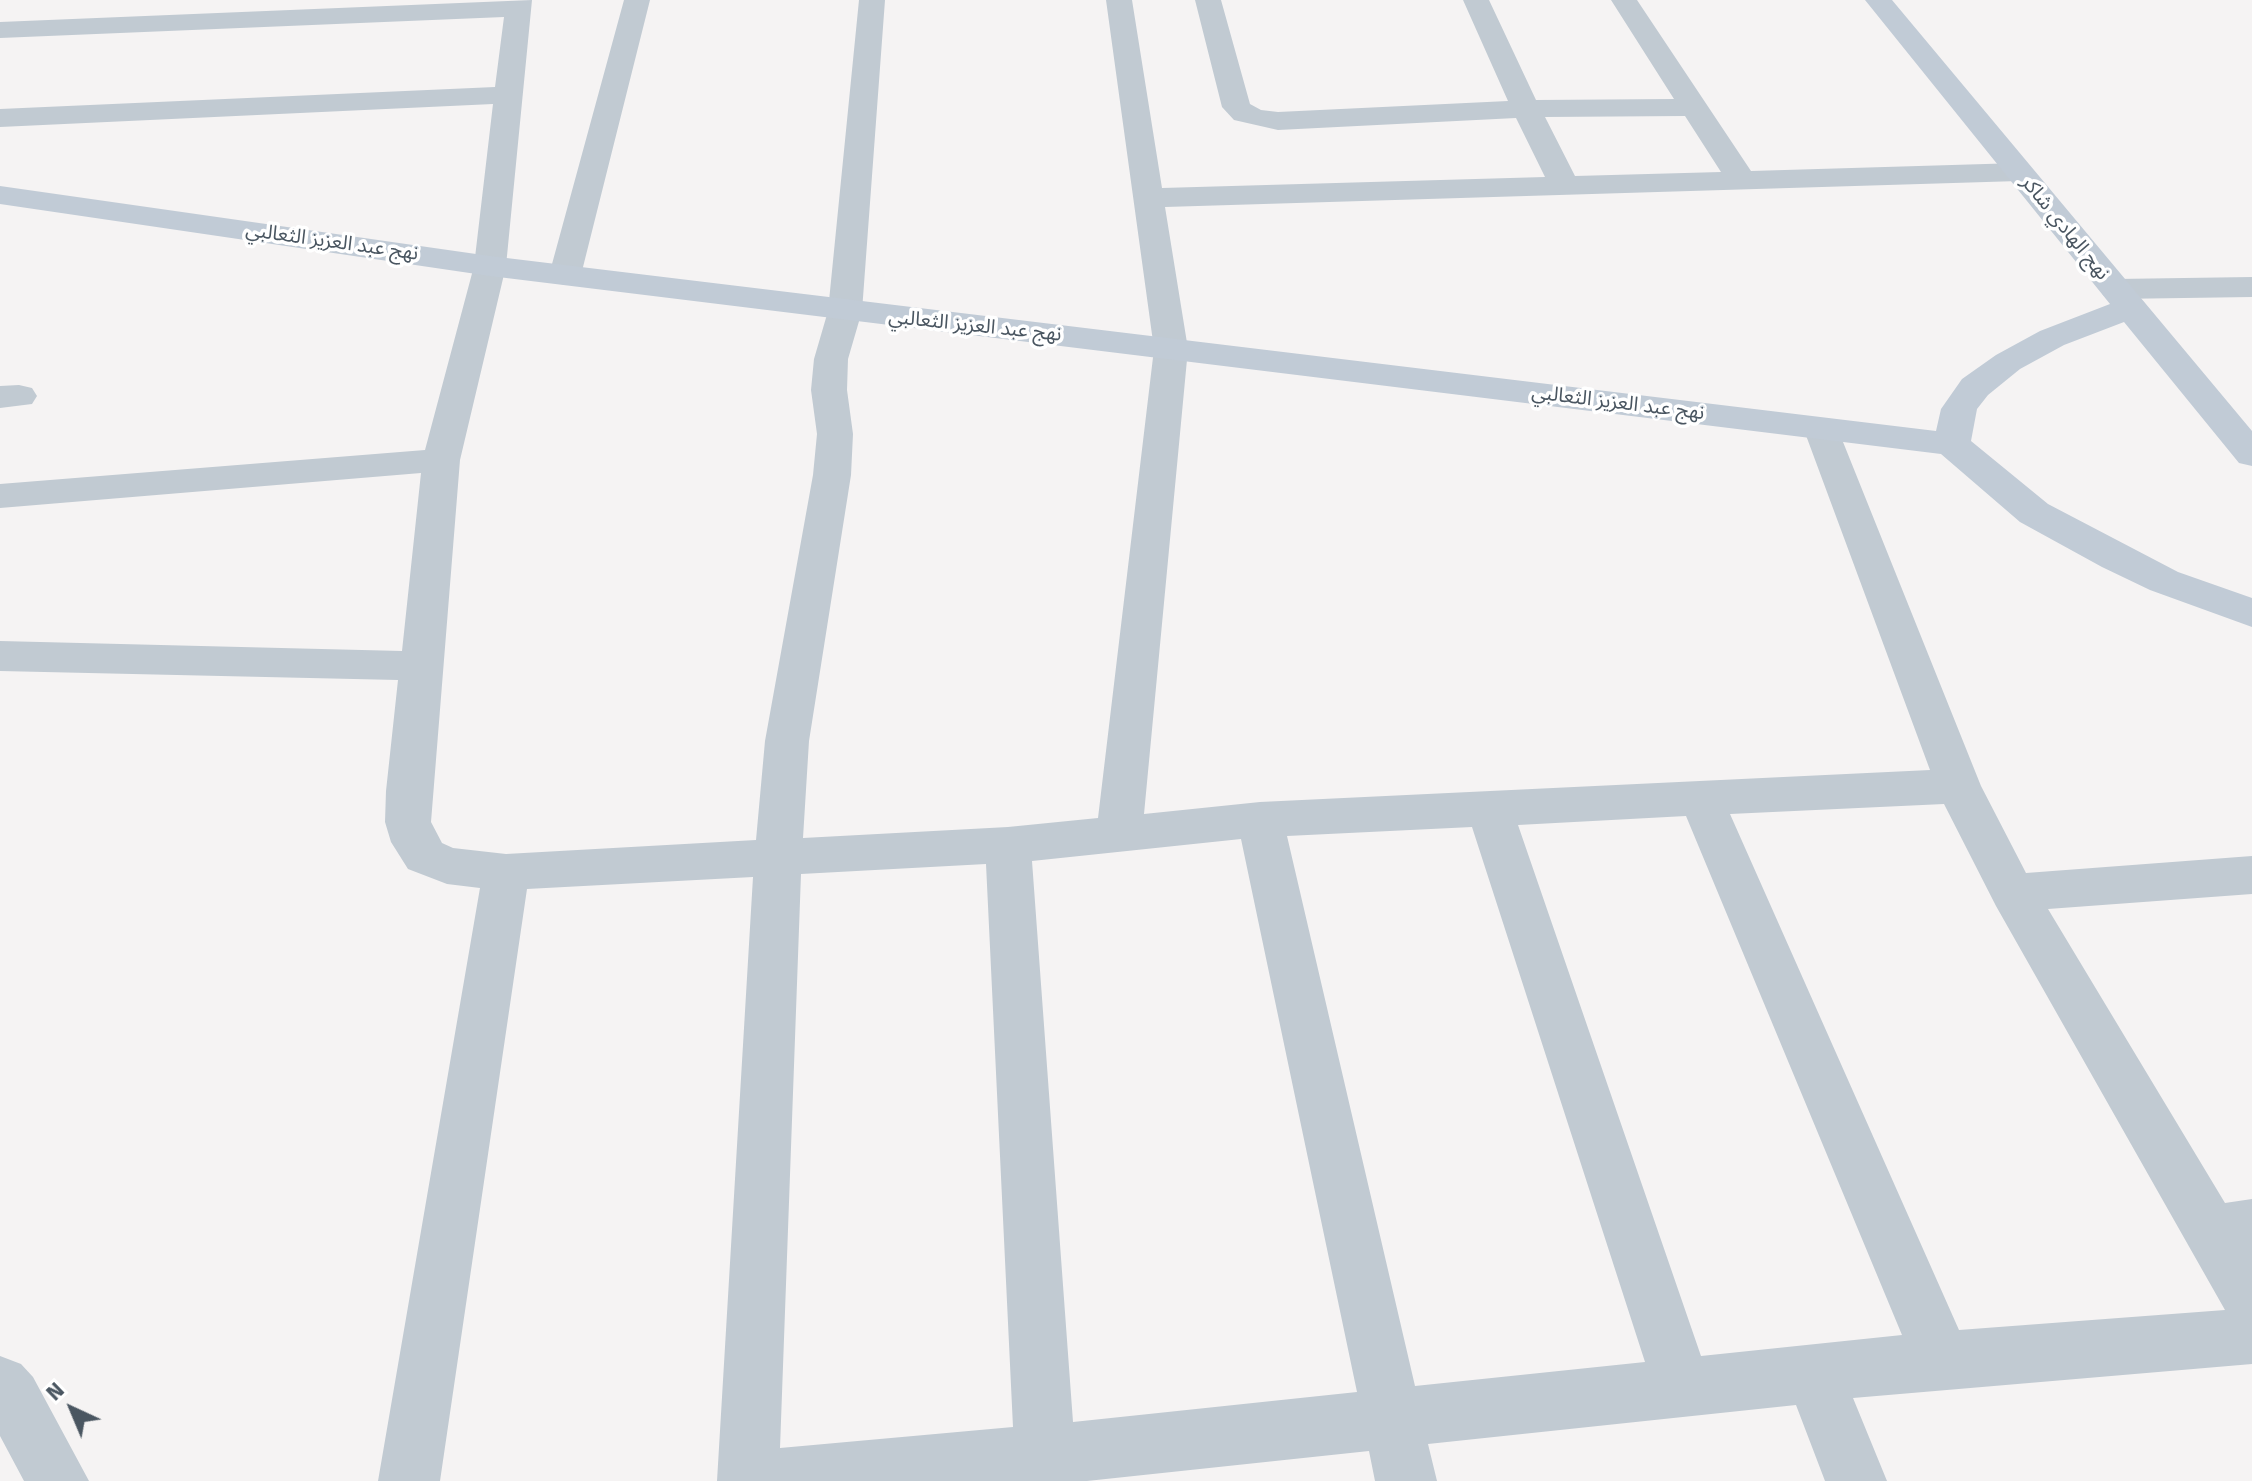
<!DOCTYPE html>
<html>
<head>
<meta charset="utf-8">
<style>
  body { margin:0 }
  #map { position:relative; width:2252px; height:1481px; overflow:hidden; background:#f5f3f3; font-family:"Fira Sans",sans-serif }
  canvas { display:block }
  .north { position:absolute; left:32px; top:1369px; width:80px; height:80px; -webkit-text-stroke:6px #fff; paint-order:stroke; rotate:316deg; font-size:22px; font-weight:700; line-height:32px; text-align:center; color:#4a5661 }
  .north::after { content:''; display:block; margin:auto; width:28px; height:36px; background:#4a5661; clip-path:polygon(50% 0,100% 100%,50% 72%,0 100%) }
</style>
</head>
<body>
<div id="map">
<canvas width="2252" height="1481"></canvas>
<div class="north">N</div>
</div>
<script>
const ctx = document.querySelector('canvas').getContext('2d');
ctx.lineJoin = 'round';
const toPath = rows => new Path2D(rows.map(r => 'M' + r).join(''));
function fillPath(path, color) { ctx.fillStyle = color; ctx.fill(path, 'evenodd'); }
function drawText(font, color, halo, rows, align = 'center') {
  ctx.font = font + ' "Fira Sans","Noto Sans Arabic",sans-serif'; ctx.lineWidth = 7; ctx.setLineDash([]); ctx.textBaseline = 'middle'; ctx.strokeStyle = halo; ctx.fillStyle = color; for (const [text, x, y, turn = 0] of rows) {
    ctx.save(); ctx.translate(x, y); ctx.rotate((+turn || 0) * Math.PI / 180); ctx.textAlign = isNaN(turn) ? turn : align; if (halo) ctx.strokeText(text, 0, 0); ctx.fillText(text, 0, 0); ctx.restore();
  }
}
const street = toPath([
  [532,0,506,266,460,460,431,822,442,843,453,848,506,854,756,840,765,741,813,475,817,434,811,390,814,359,828,311,859,0,885,0,862,311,848,359,847,390,853,434,851,475,809,741,803,838,1008,827,1098,818,1154,349,1106,0,1132,0,1162,188,1545,177,1516,118,1278,130,1234,120,1222,107,1195,0,1221,0,1250,104,1261,110,1278,112,1508,101,1463,0,1489,0,1536,100,1674,99,1611,0,1637,0,1751,171,2019,163,2030,166,2034,172,2030,178,2019,181,1165,207,1188,349,1144,814,1260,802,1930,770,1804,430,1809,422,1822,419,1835,422,1981,786,2026,873,2252,856,2252,894,2048,909,2225,1203,2252,1199,2252,1364,1853,1398,1887,1481,1825,1481,1796,1405,1428,1444,1437,1481,1375,1481,1369,1451,1087,1481,717,1481,753,877,527,889,440,1481,378,1481,480,888,447,884,408,869,391,842,385,822,386,791,398,680,0,671,0,641,402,651,421,473,0,508,0,484,425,450,474,266,493,104,0,127,0,109,495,87,504,17,0,38,0,22,532,0],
  [1685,116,1721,172,1575,176,1545,117,1685,116],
  [1944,804,1996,906,2225,1310,1959,1330,1730,814,1944,804],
  [1686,816,1902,1335,1701,1356,1518,825,1686,816],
  [1472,827,1645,1362,1415,1386,1287,836,1472,827],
  [1241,839,1357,1392,1073,1422,1032,861,1241,839],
  [986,864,1013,1427,780,1448,801,874,986,864],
  [624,0,650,0,581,275,577,282,565,285,553,282,549,275,624,0],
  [2252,277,2252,297,2116,299,2104,296,2099,289,2104,282,2116,279,2252,277],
  [19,385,32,388,37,396,32,404,0,408,0,386,19,385],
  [0,1356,21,1364,33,1377,89,1481,24,1481,0,1436,0,1356]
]);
const secondary = toPath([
  [1865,0,1892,0,2252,431,2252,466,2239,463,2124,322,2064,345,2020,369,1988,395,1977,409,1971,441,2048,504,2178,572,2252,598,2252,627,2150,590,2102,567,2020,522,1941,454,490,276,0,204,0,186,490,256,1936,431,1941,409,1962,379,1996,355,2040,331,2110,304,1865,0]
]);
const farStreetnames = [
  ["نهج الهادي شاكر",2065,228,51],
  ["نهج عبد العزيز الثعالبي",332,242,8],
  ["نهج عبد العزيز الثعالبي",975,326,6],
  ["نهج عبد العزيز الثعالبي",1618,403,7]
];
fillPath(street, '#c1cad2');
fillPath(secondary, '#c1cbd6');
drawText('20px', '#4a5661', '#fff', farStreetnames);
</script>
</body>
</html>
